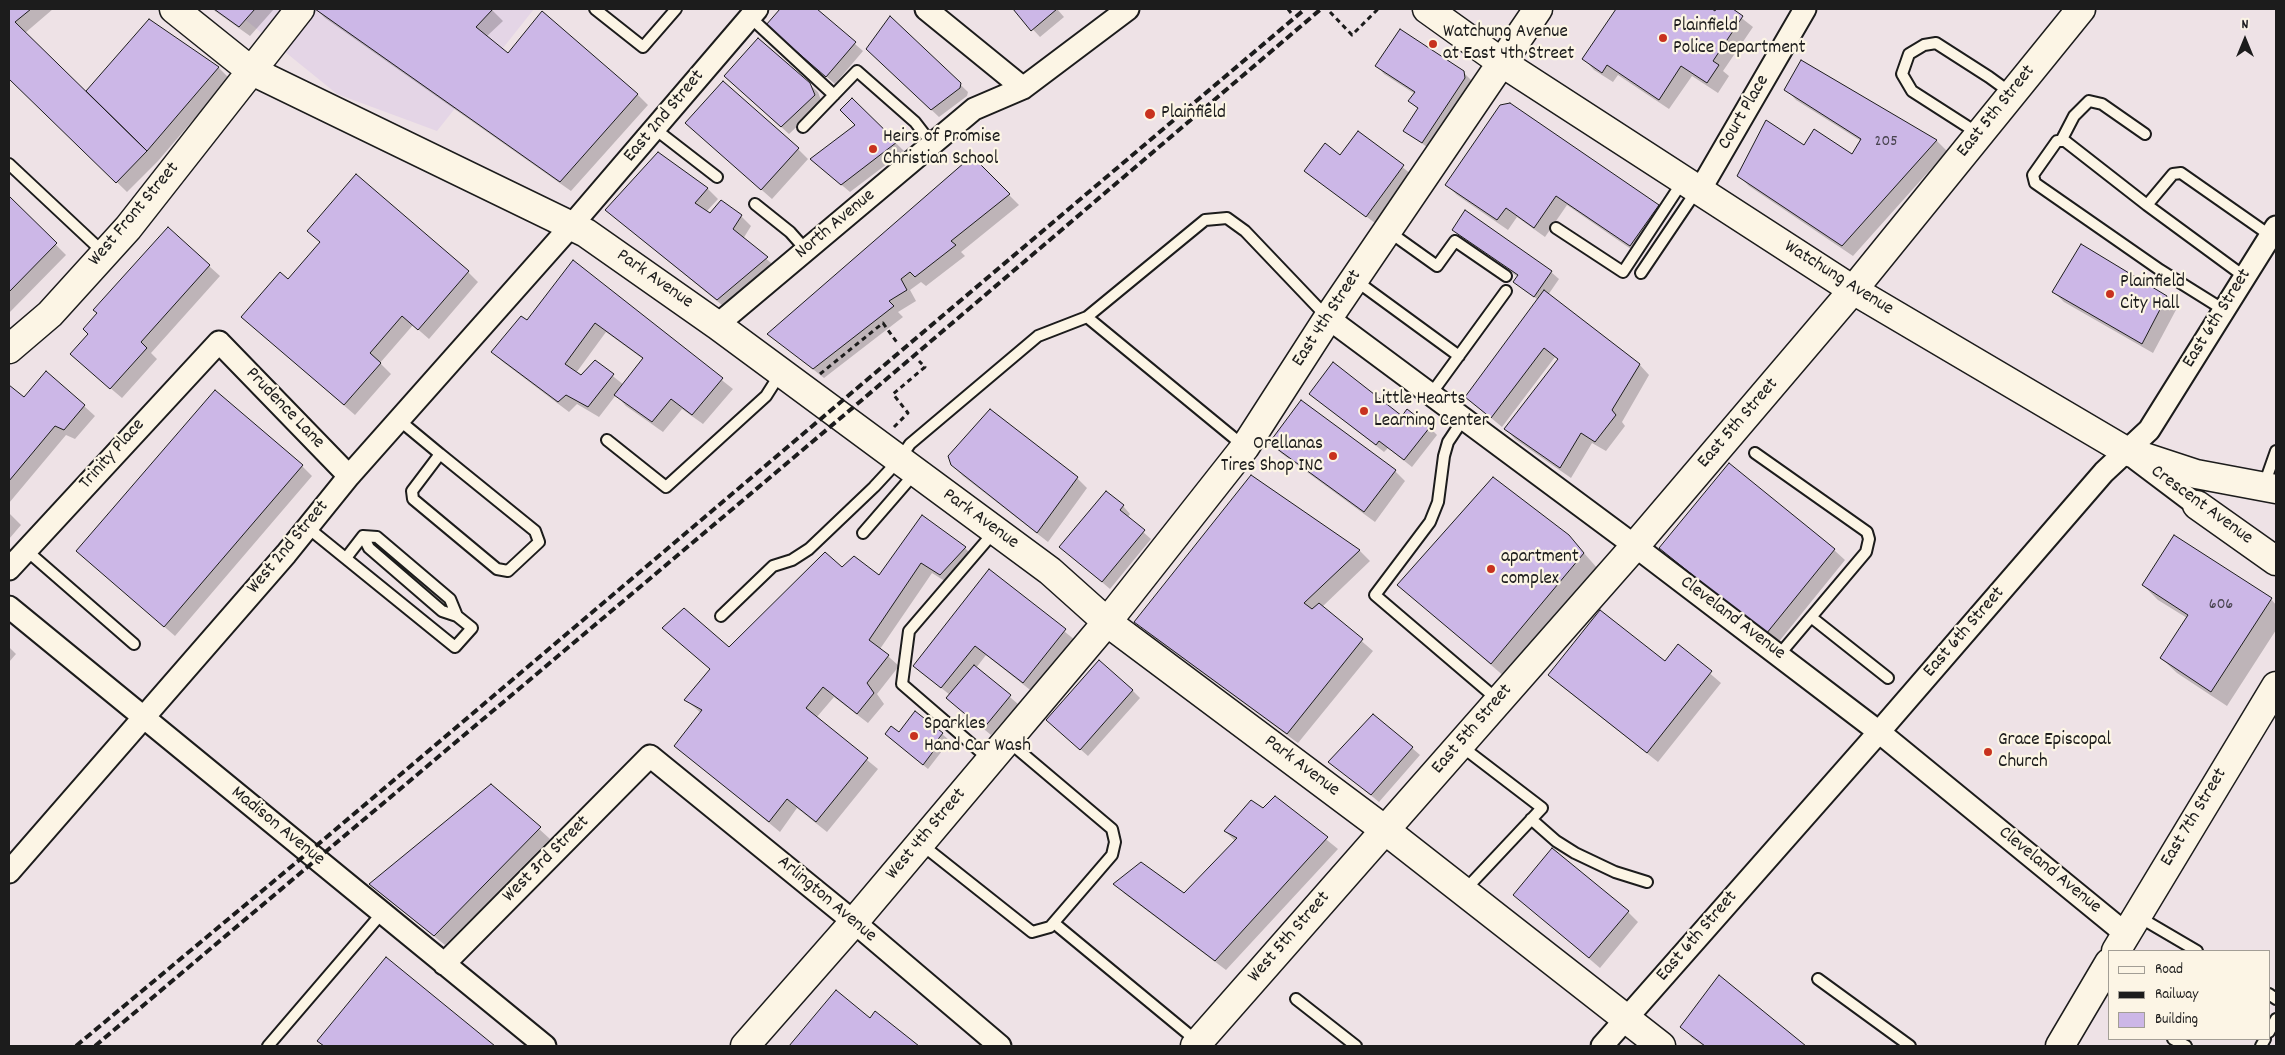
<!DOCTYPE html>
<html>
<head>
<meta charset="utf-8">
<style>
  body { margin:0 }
  #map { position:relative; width:2285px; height:1055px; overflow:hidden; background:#eee2e6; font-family:Dekko,sans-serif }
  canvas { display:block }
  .frame { position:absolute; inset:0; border:10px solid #1c1c1c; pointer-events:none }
  .legend { position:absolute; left:2108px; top:950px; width:162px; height:90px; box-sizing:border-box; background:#fcf5e5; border:1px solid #a29e95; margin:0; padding:6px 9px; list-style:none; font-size:15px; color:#1c1c1c }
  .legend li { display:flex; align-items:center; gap:10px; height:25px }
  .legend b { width:25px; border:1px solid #a29e95 }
  .north { position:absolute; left:2220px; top:15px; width:50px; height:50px; -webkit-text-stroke:4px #fcf5e5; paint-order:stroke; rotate:0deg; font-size:14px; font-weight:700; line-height:20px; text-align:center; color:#1c1c1c }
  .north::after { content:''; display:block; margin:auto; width:18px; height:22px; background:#1c1c1c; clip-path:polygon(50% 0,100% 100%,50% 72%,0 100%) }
</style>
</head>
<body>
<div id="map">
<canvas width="2285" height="1055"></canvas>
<div class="frame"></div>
<ul class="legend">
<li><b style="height:6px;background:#fcf5e5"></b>Road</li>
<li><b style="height:6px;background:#1c1c1c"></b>Railway</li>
<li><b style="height:14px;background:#ccb7e7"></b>Building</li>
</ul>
<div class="north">N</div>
</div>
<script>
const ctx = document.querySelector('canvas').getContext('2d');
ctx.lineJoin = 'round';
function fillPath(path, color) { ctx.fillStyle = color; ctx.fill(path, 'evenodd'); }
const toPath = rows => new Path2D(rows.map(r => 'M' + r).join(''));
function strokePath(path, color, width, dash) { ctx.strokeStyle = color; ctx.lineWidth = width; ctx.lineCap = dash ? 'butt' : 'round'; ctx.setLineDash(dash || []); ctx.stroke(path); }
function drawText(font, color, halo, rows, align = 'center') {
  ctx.font = font + ' Dekko,sans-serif'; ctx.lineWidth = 4.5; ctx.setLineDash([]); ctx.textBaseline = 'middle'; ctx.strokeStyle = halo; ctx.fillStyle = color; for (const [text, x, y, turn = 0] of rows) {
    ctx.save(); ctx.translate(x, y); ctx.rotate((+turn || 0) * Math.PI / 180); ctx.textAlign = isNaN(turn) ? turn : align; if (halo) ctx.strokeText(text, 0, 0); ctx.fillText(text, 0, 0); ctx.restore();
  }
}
const built = toPath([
  [232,9,534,9,437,131,337,94]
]);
const shadow = toPath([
  [9,9,53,9,25,33,86,93,149,20,219,68,229,78,158,161,127,192,9,77],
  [212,9,274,9,250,36],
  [316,9,491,9,503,21,486,37,508,55,637,94,648,105,571,191,325,18],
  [781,9,815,9,863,51,835,84,767,25],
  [1014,9,1057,9,1064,17,1040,37],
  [1618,9,1709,9,1715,12,1717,9,1730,9,1753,27,1723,71,1729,76,1718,93,1692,76,1669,109,1618,75,1613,82,1594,70,1584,59],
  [891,18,968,92,967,96,939,117,875,57],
  [1802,61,1937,141,1947,151,1853,256,1749,186,1739,176,1852,156,1861,141,1796,100,1786,89],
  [1377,66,1463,72,1471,80,1473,86,1431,150,1405,131,1419,110,1410,101,1415,94,1384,74],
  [734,84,809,84,818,92,822,103,789,134],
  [852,100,904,151,850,192,819,166,856,125],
  [1358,132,1411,174,1375,223,1305,171,1341,156],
  [697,133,798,149,808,159,772,199],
  [659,153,708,189,718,199,706,212,710,215,741,216,751,226,743,239,777,268,728,310,606,210],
  [972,158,1019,205,961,252,965,256,926,286,921,282,910,290,916,301,898,312,903,317,824,378,769,334],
  [1447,185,1658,206,1668,216,1641,256,1567,205,1545,237,1517,217,1508,230,1457,195],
  [9,198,66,255,9,313],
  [168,229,220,276,151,353,157,359,122,398,82,364],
  [1454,229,1551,272,1559,279,1548,295,1639,364,1649,375,1622,422,1625,426,1606,451,1592,443,1571,478,1515,439,1505,428,1559,360,1555,357,1502,427,1466,397,1538,300,1515,282,1518,277,1461,237],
  [309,231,468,272,478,282,429,339,413,325,380,363,391,374,355,415,242,317,288,281,321,243],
  [2081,246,2167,297,2177,308,2153,353,2064,302,2054,292],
  [573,262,733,389,703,424,682,409,663,432,626,406,616,395,599,417,577,404,569,412,503,362,493,352,527,322],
  [606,332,643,359,624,385,595,362,581,376,576,373],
  [9,386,24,399,84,406,95,416,75,439,66,435,9,503],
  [1310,394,1402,417,1429,427,1437,435,1412,467,1388,448,1384,452],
  [1271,443,1395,471,1405,481,1375,522,1281,453],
  [952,465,1077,478,1087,488,1048,542,963,476],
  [302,466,312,476,175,636,77,551],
  [1251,477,1360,551,1370,561,1322,607,1373,651,1298,743,1146,632,1136,621],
  [1123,506,1130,514,1127,518,1151,539,1110,589,1061,547],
  [9,513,21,525,9,539],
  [1569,536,1598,569,1506,678,1399,585],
  [965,548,975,558,951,585,932,573,880,649,899,666,877,694,884,704,868,723,834,697,816,718,878,769,827,832,797,808,780,832,675,745,701,713,686,700,711,670,664,628,729,648,842,569,880,577],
  [1661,548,1834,550,1845,560,1777,644],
  [989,571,1075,640,1034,693,986,655,976,668,1018,704,991,735,955,705,950,695,914,666],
  [2143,585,2271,599,2276,605,2276,630,2227,706,2177,673,2161,658,2187,618,2158,600],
  [1678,646,1721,683,1658,762,1560,685,1665,663],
  [9,647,16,654,9,662],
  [1132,690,1140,698,1088,756,1055,727],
  [915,712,948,739,940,748,942,751,928,769,891,739,899,733],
  [1412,748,1420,755,1379,802,1330,762],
  [491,785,550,839,445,945,381,894],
  [1275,798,1338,849,1226,970,1125,894,1115,884,1184,895,1236,842,1225,831,1263,810],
  [1515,895,1628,912,1638,922,1600,968],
  [387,959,493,1046,324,1046,319,1041],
  [1720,977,1804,1046,1704,1046,1692,1038,1682,1027],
  [836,991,870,1019,876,1013,917,1046,791,1046]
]);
const building = toPath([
  [9,9,31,9,15,22,147,151,116,183,9,79,9,9],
  [214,9,255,9,239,27,214,9],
  [315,9,493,9,476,27,508,53,542,11,638,94,560,182,315,9],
  [780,9,817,9,856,42,826,77,766,25,780,9],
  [1013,9,1057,9,1031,31,1013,9],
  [1616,9,1712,9,1715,11,1716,9,1733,9,1743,16,1713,61,1719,65,1707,83,1681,66,1659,100,1607,65,1602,73,1582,59,1616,9],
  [890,16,961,83,960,88,931,110,866,49,890,16],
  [149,19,219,67,147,151,86,91,149,19],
  [1400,29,1464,71,1465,78,1422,143,1403,131,1418,108,1408,101,1415,92,1375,66,1400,29],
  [758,38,810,83,815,95,781,127,724,76,758,38],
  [1801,60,1937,140,1842,246,1737,176,1766,120,1804,145,1814,129,1852,154,1861,139,1784,90,1801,60],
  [723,81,799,148,761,190,685,123,723,81],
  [852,98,897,142,841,185,810,159,855,125,840,110,852,98],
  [1510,103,1659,205,1630,246,1556,196,1534,228,1506,208,1497,220,1445,185,1500,105,1510,103],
  [1358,131,1404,165,1366,217,1304,171,1325,143,1340,155,1358,131],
  [658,152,708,188,695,203,710,213,721,200,742,215,733,229,768,257,717,300,605,210,658,152],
  [972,156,1010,194,951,241,956,245,915,277,910,272,901,279,907,290,889,301,894,306,813,369,767,334,972,156],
  [356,174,469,271,418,330,402,316,370,353,381,363,344,405,241,317,280,272,288,279,320,242,307,231,356,174],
  [9,196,57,243,9,292,9,196],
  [1465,210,1552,271,1534,297,1513,282,1518,275,1452,230,1465,210],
  [168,227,210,265,141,342,147,348,110,389,70,354,88,334,83,329,97,313,93,310,168,227],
  [2081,244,2167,296,2142,344,2052,292,2081,244],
  [573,260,723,378,692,415,671,399,652,422,614,395,643,358,595,323,565,364,581,375,595,360,614,374,588,407,566,395,558,402,491,352,521,316,527,320,573,260],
  [1544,290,1640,364,1612,410,1616,415,1595,442,1581,433,1560,468,1504,429,1558,359,1544,348,1491,418,1465,397,1544,290],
  [1333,362,1402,416,1407,409,1430,427,1404,460,1379,441,1376,445,1309,394,1333,362],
  [46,371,85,405,64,430,55,426,9,481,9,385,24,397,46,371],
  [215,390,303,465,164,627,76,551,215,390],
  [1301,400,1396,470,1364,512,1269,443,1301,400],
  [990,409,1078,477,1037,533,951,465,948,456,990,409],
  [1729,463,1835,549,1766,634,1659,548,1729,463],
  [1251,475,1360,550,1304,603,1312,609,1319,603,1363,639,1287,734,1134,622,1251,475],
  [1493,477,1569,535,1584,553,1491,664,1397,585,1493,477],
  [1106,491,1124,505,1120,510,1145,530,1102,582,1059,547,1106,491],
  [922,515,966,547,940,575,921,563,869,640,889,655,867,683,874,693,857,714,823,687,806,708,868,758,816,822,787,799,769,822,674,746,702,710,684,700,710,669,662,628,684,608,729,647,825,552,842,567,854,556,879,575,922,515],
  [2174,535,2272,598,2211,692,2160,658,2188,615,2142,585,2174,535],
  [989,569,1066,629,1023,683,975,646,941,688,913,666,989,569],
  [1600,610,1665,661,1678,644,1712,671,1647,753,1548,675,1600,610],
  [1099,660,1133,690,1080,750,1046,720,1099,660],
  [974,665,1011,695,983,729,946,698,974,665],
  [915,711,943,733,935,743,938,745,923,765,885,734,891,726,899,732,915,711],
  [1373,714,1413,747,1371,795,1328,762,1373,714],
  [491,784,541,827,434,936,369,884,491,784],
  [1275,796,1328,837,1215,961,1113,884,1141,862,1184,893,1237,838,1224,831,1251,800,1263,808,1275,796],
  [1552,848,1629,911,1589,958,1513,895,1552,848],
  [386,957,495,1046,324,1046,317,1041,386,957],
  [1719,975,1806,1046,1705,1046,1680,1027,1719,975],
  [836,990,870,1018,875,1011,919,1046,789,1046,836,990]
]);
const path = toPath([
  [1288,9,1291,13],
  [1330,12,1352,35,1378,9],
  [820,374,883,323,898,344],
  [894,427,908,413,893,394,925,367,919,361]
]);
const lane = toPath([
  [595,9,643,47,676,9],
  [750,17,834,95],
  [803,127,857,71,915,122,932,144],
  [655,129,717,177],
  [1979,134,1912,91,1902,74,1909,54,1924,45,1936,43,1989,77,2011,93],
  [2061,141,2074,116,2089,101,2102,104,2145,134],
  [9,164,104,253],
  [755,204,790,232,806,250],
  [2147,205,2065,141,2057,141,2033,175,2035,183,2160,270,2224,310],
  [1556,228,1623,272,1683,181],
  [1388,231,1437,266,1455,241,1506,276],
  [1641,273,1697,190],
  [2245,277,2147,205,2173,174,2181,173,2271,236],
  [1355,280,1459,356],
  [1087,317,1245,447],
  [1431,394,1506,291],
  [1464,418,1448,442,1444,456,1438,502,1430,522,1375,595,1498,700],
  [399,420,440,454,412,491,413,499,497,569,508,571,539,542,535,531,440,454],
  [607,440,666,487,766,396,780,374],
  [1755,453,1867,532,1869,539,1866,552,1779,655],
  [2264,485,2276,451],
  [307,527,455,647,472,628,457,616,450,599,377,537,363,536],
  [863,533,915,473],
  [363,536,369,548,442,611,457,616],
  [26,550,134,644],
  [346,558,363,536],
  [721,616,773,566,792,560,809,549,874,487,899,460,910,444,1038,336,1087,317,1205,220,1227,218,1245,231,1327,317],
  [1811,617,1888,678],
  [1461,746,1542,808,1464,891],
  [990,760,902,684,909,631,994,532],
  [1531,819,1556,841,1575,853,1615,872,1647,882],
  [921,844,1032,932,1050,927,1112,855,1115,842,1112,829,1009,742],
  [2139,917,2197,951],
  [1054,923,1198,1042],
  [1818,979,1910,1046],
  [2269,994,2276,999],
  [1296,999,1356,1046],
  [2269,1032,2276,1019],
  [2173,1039,2186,1046],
  [268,1046,382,913],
  [2261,1046,2265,1039]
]);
const street = toPath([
  [926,9,1023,88],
  [1700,190,1805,9],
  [1328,318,1635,546,1879,732,2126,934],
  [717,325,974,109,1023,88,1128,9],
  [2136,459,2197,505],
  [9,569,219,342,349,476],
  [9,607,545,1046],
  [9,872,286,554,349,476,571,226,757,9],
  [444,964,650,756,854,922,1000,1046],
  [1602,1046,1879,732,2104,472,2149,430,2276,227]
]);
const secondary = toPath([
  [174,9,250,70,586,233,717,325,1050,571,1107,622,1385,830,1661,1046],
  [1427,9,1501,62,1853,290,2126,451,2196,474,2276,489],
  [9,349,50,314,128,228,300,9],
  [2197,505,2276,561],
  [2116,951,2276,686],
  [745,1046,854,922,1107,622,1245,447,1328,318,1538,9],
  [1195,1046,1635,546,1853,290,2081,9],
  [2060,1046,2109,963]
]);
const rail = toPath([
  [76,1046,322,841,1305,9],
  [95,1046,856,405,1321,9]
]);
const markers = [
  [1663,38,5,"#c8321e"],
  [1433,44,5,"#c8321e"],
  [1150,114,6,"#c8321e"],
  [873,149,5,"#c8321e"],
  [2110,294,5,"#c8321e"],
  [1364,411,5,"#c8321e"],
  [1333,456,5,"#c8321e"],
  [1491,569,5,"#c8321e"],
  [914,736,5,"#c8321e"],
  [1988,752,5,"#c8321e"]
];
const numberNames = [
  ["205",1886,143],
  ["606",2221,606]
];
const poiNames = [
  ["Plainfield",1673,27],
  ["Police Department",1673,49],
  ["Watchung Avenue",1443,33],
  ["at East 4th Street",1443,55],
  ["Plainfield",1161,114],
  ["Heirs of Promise",883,138],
  ["Christian School",883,160],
  ["Plainfield",2120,283],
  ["City Hall",2120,305],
  ["Little Hearts",1374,400],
  ["Learning Center",1374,422],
  ["Orellanas",1323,445,"right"],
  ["Tires Shop INC",1323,467,"right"],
  ["apartment",1501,558],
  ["complex",1501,580],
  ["Sparkles",924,725],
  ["Hand Car Wash",924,747],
  ["Grace Episcopal",1998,741],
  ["Church",1998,763]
];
const streetNames = [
  ["East 5th Street",1997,112,-51],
  ["Court Place",1745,113,-60],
  ["East 2nd Street",665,117,-50],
  ["West Front Street",135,215,-50],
  ["North Avenue",836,225,-40],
  ["Watchung Avenue",1838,279,32],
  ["Park Avenue",654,280,35],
  ["East 4th Street",1328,319,-57],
  ["East 6th Street",2218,319,-58],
  ["Prudence Lane",284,409,46],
  ["East 5th Street",1739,424,-49],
  ["Trinity Place",113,455,-48],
  ["Crescent Avenue",2201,506,36],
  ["Park Avenue",980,520,36],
  ["West 2nd Street",289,548,-50],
  ["Cleveland Avenue",1732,619,37],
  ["East 6th Street",1965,633,-49],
  ["East 5th Street",1473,730,-49],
  ["Park Avenue",1301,767,37],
  ["East 7th Street",2195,818,-59],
  ["Madison Avenue",277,827,39],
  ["West 4th Street",927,835,-50],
  ["West 3rd Street",547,860,-45],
  ["Cleveland Avenue",2049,871,39],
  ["Arlington Avenue",826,900,40],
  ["East 6th Street",1698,937,-49],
  ["West 5th Street",1290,938,-49]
];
fillPath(built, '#e4d5e6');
fillPath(shadow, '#0003');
fillPath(building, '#ccb7e7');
strokePath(building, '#1c1c1c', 1);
strokePath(lane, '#1c1c1c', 14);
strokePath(street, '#1c1c1c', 25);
strokePath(secondary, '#1c1c1c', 31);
strokePath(path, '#1c1c1c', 3, [5, 4]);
strokePath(lane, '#fcf5e5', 10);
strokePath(street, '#fcf5e5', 21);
strokePath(secondary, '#fcf5e5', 28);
strokePath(rail, '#1c1c1c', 4, [8, 4]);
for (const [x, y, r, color] of markers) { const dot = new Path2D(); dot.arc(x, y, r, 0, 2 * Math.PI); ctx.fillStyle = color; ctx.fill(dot); strokePath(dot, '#fcf5e5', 2); }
drawText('16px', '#48434f', null, numberNames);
drawText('19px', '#1c1c1c', '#fcf5e5', poiNames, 'left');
drawText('19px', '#1c1c1c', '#fcf5e5', streetNames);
</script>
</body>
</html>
